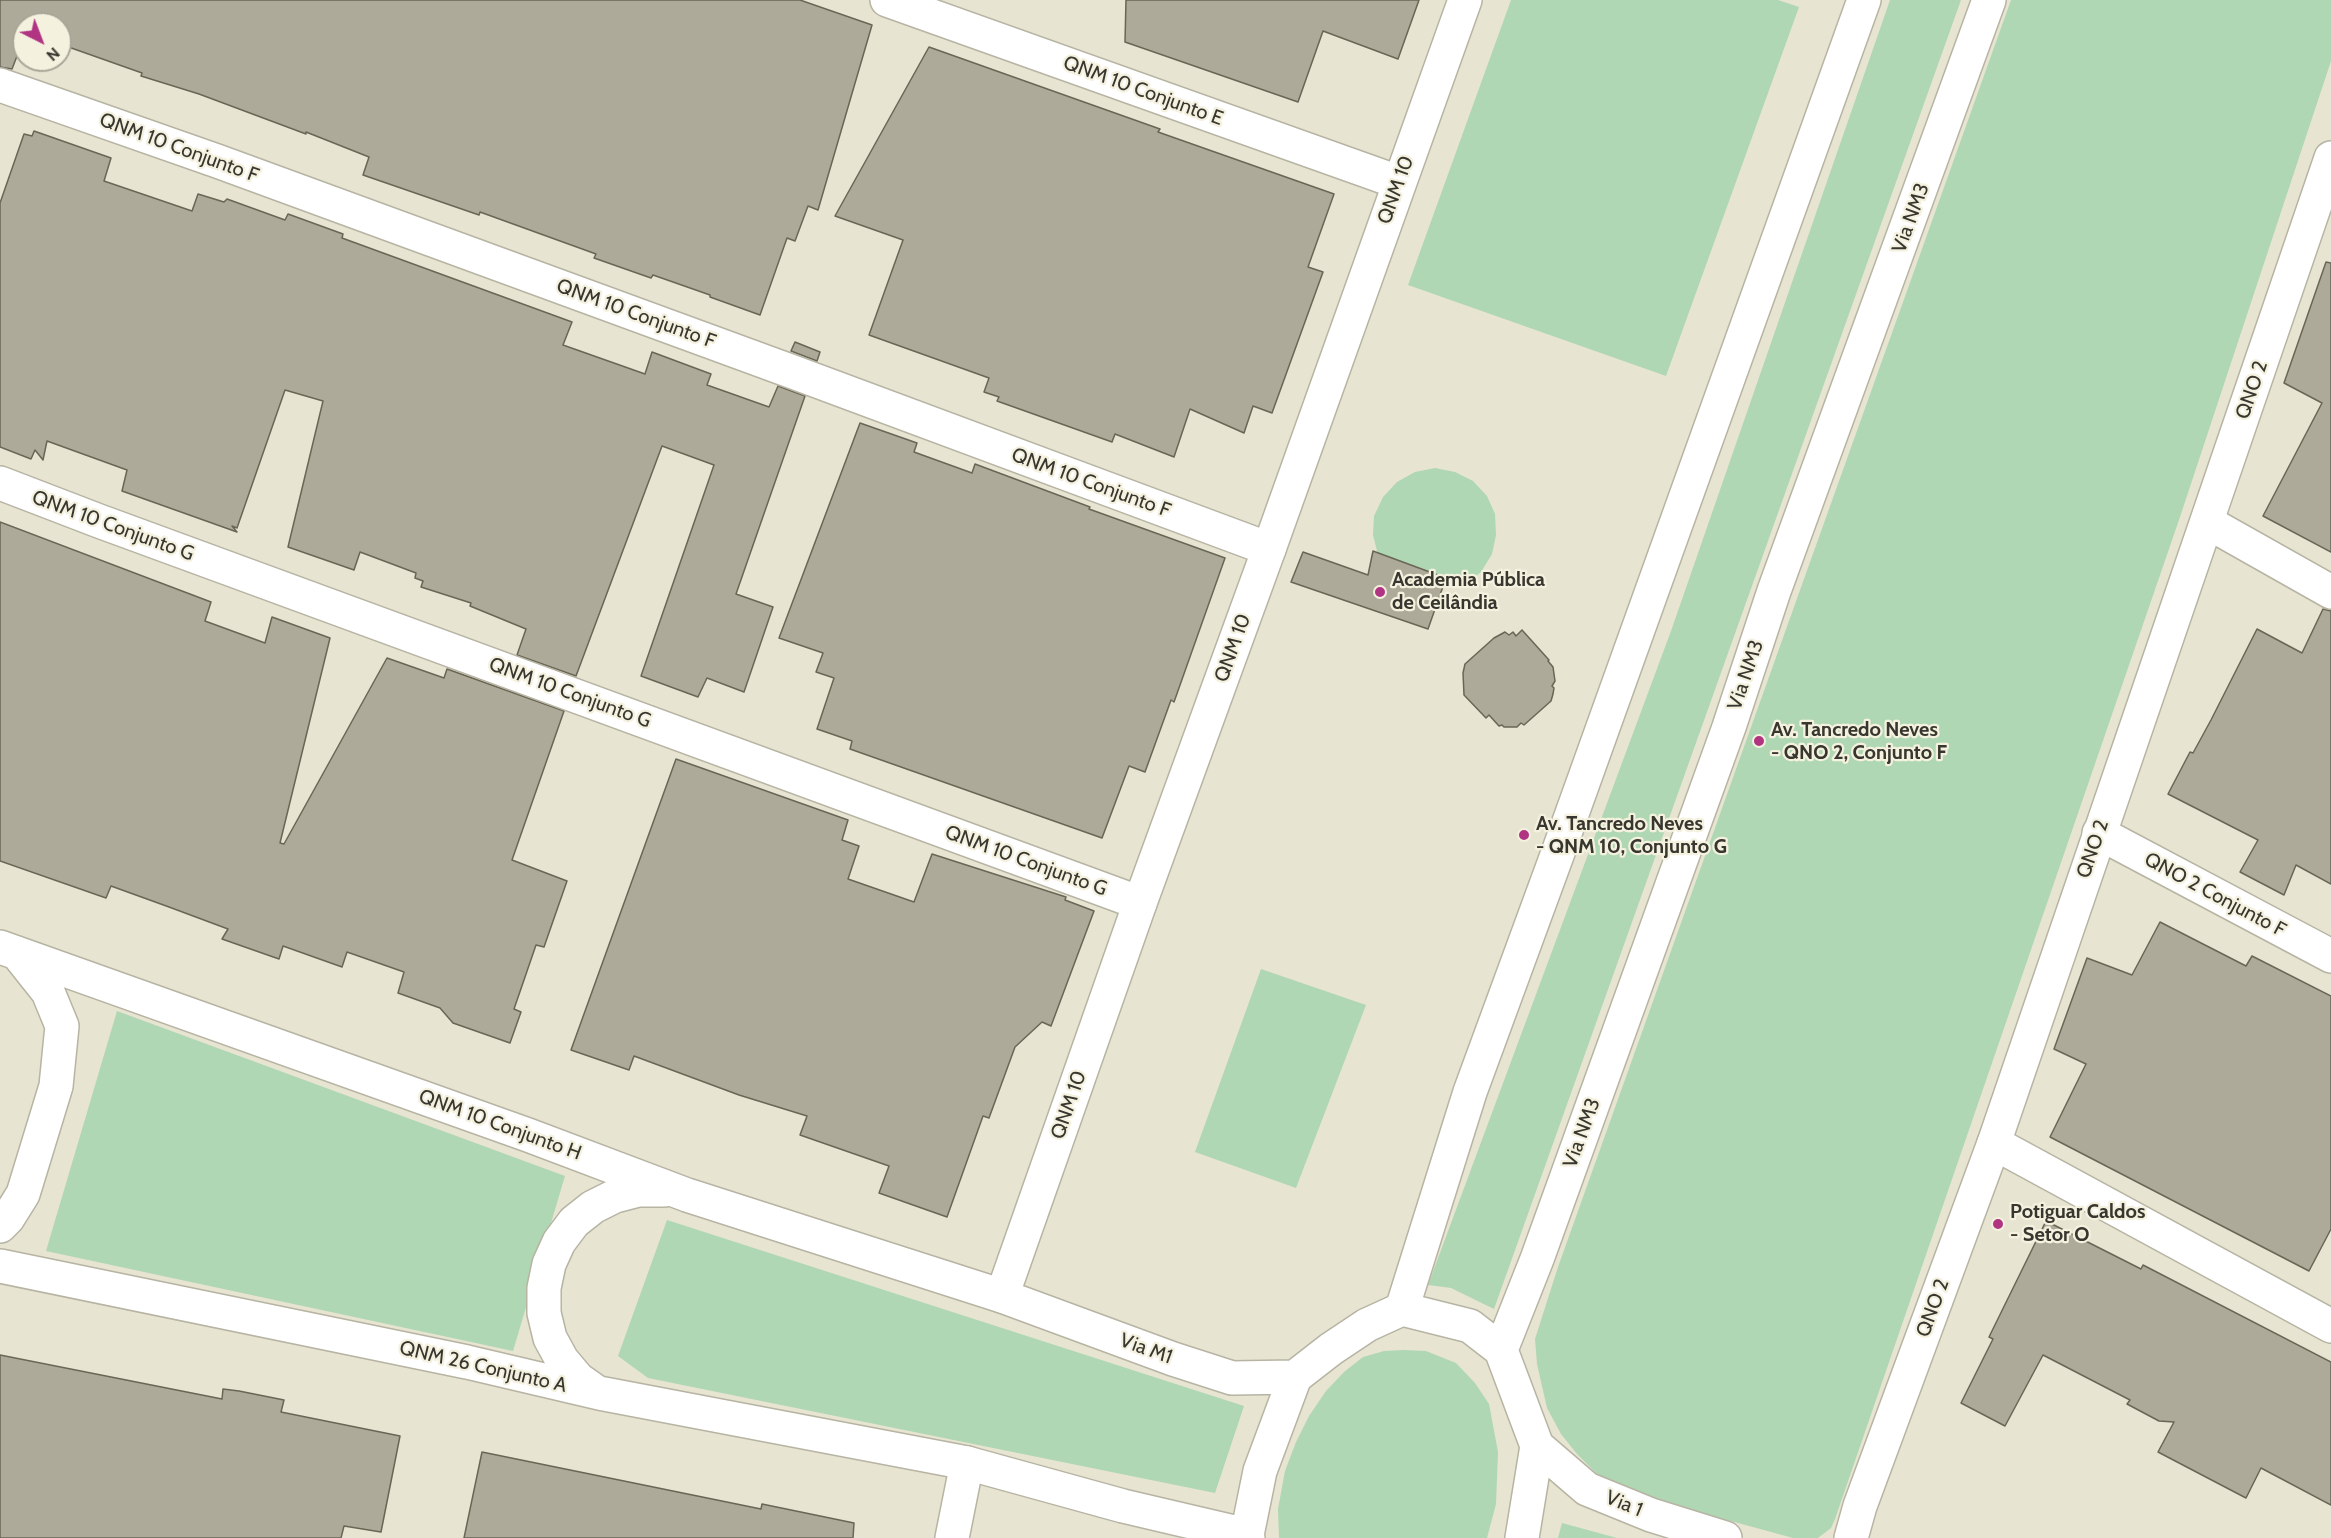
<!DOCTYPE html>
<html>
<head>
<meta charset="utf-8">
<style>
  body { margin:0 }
  #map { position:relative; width:2331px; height:1538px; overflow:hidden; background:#e7e4d2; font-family:Cabin,sans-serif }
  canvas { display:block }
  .north { position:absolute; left:12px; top:12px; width:60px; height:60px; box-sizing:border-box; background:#f5f1df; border:2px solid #a9a699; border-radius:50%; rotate:138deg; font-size:16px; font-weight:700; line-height:24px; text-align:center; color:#37362f }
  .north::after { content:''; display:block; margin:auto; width:21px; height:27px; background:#b13483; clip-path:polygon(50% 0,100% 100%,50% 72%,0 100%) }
</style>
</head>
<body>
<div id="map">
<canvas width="2331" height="1538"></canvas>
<div class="north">N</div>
</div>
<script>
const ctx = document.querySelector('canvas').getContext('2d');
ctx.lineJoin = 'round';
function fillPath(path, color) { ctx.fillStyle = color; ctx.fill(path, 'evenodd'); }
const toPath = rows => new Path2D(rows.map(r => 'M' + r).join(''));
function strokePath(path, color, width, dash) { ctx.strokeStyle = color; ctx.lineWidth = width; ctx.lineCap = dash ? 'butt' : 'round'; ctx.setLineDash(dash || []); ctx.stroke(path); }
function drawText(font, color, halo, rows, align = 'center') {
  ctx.font = font + ' Cabin,sans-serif'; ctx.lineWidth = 4.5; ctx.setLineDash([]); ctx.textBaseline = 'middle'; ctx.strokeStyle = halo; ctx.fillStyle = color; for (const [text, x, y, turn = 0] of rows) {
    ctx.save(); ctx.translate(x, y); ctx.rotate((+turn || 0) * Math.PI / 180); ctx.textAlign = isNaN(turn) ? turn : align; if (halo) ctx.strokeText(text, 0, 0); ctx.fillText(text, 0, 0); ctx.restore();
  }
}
const green = toPath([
  [1511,0,1778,0,1799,7,1666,376,1408,285],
  [1890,0,1961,0,1494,1309,1451,1288,1428,1285,1671,631],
  [2011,0,2331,0,2331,61,2180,517,1835,1519,1831,1528,1818,1538,1793,1538,1643,1497,1619,1486,1596,1473,1577,1454,1561,1434,1547,1408,1537,1364,1535,1339,1558,1267],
  [1435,468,1455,472,1473,481,1487,496,1495,514,1496,535,1492,554,1481,572,1465,585,1378,555,1373,535,1374,516,1383,497,1397,482,1415,472],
  [1261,969,1366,1005,1296,1188,1195,1152],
  [117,1011,565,1176,513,1351,46,1251],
  [667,1220,1244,1406,1215,1493,648,1378,618,1356],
  [1404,1350,1426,1351,1456,1363,1475,1383,1489,1404,1498,1452,1496,1504,1487,1538,1279,1538,1278,1509,1285,1471,1296,1442,1309,1416,1326,1391,1344,1372,1363,1357,1384,1351],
  [1562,1523,1617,1538,1558,1538]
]);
const building = toPath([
  [0,0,800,0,872,25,818,210,808,206,795,241,787,238,760,315,710,297,710,295,653,275,651,278,594,258,596,254,480,212,479,215,363,175,369,157,306,132,306,134,199,94,141,76,142,73,60,44,60,24,24,24,24,38,12,69,0,67,0,0],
  [1126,0,1419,0,1398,59,1323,31,1298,102,1125,42,1126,0],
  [929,47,1160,129,1158,132,1334,194,1308,267,1323,272,1272,413,1253,406,1244,433,1190,409,1174,457,1115,434,1112,442,997,401,999,397,984,392,989,378,869,335,903,240,835,216,929,47],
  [34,131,111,158,104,181,192,211,198,194,224,202,227,199,285,220,288,214,343,234,342,238,572,322,563,345,645,374,652,352,711,374,707,385,769,407,778,386,805,396,736,594,773,607,744,692,707,678,698,697,641,676,714,465,662,446,576,676,517,655,526,629,470,606,471,603,421,587,423,581,415,578,416,573,360,552,354,570,288,547,323,401,285,390,237,528,232,526,237,532,122,491,127,470,47,441,43,460,35,450,31,459,0,447,0,203,24,134,32,136,34,131],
  [2326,262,2331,263,2331,552,2263,516,2322,403,2284,383,2326,262],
  [795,342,820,352,817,361,791,351,795,342],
  [860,423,917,443,914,452,972,473,975,464,1090,507,1089,509,1225,558,1174,702,1171,700,1145,772,1129,766,1102,838,850,749,852,741,817,729,834,678,816,672,823,653,779,638,860,423],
  [0,522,211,602,205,621,265,643,272,617,330,638,280,843,284,844,387,658,444,678,447,669,564,711,512,860,567,881,544,947,536,945,514,1009,521,1012,510,1043,453,1023,440,1008,398,993,404,972,347,952,342,967,283,946,279,959,222,939,228,929,169,907,111,886,106,898,0,861,0,522],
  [1373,551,1446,578,1428,629,1291,582,1303,552,1368,575,1373,551],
  [2323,609,2331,611,2331,884,2296,865,2284,895,2240,872,2258,840,2168,794,2190,752,2193,753,2211,720,2257,629,2302,653,2323,609],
  [1522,630,1549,660,1548,661,1553,667,1555,681,1552,686,1554,688,1553,694,1551,701,1524,725,1521,723,1517,727,1504,727,1502,725,1499,726,1489,715,1486,718,1464,695,1463,673,1465,664,1494,638,1505,632,1509,635,1513,632,1516,636,1522,630],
  [676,759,848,820,842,840,859,846,848,879,914,902,932,854,1066,897,1065,900,1094,911,1051,1026,1042,1022,1015,1047,989,1118,983,1116,947,1217,879,1193,889,1166,800,1135,807,1116,739,1095,634,1056,629,1070,571,1050,676,759],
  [2160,922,2246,966,2252,956,2331,996,2331,1229,2309,1271,2050,1137,2086,1064,2054,1049,2087,958,2132,975,2160,922],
  [2046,1221,2141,1269,2143,1265,2331,1362,2331,1505,2261,1468,2246,1498,2158,1452,2174,1422,2159,1421,2127,1404,2130,1400,2043,1355,2005,1426,1961,1403,1993,1339,1989,1337,2046,1221],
  [0,1355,222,1399,223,1389,239,1391,284,1400,281,1412,400,1436,381,1532,344,1526,341,1538,0,1538,0,1355],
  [482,1452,761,1509,762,1504,854,1523,853,1538,464,1538,482,1452]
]);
const minor = toPath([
  [887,0,1398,182],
  [0,85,217,161,793,372,1269,549],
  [0,483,99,521,1140,903],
  [2207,522,2331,592],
  [2099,833,2331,956],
  [1994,1143,2331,1326]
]);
const tertiary = toPath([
  [1002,1296,1140,903,1269,549,1465,0],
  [952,1538,967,1463],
  [1851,1538,1860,1506,1994,1143,2331,158]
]);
const secondary = toPath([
  [0,947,528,1135,687,1195,1002,1296,1173,1359,1232,1378,1295,1377],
  [0,1226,8,1218,23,1194,56,1086,62,1026,48,992,17,953],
  [0,1266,467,1362,599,1393,967,1463,1123,1506,1247,1535],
  [1402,1309,1470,1092,1560,847,1864,0],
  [1501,1350,1537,1259,1729,727,1774,591,1989,0],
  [595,1391,578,1379,562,1360,550,1338,544,1313,544,1288,549,1264,559,1242,574,1222,593,1207,615,1196,638,1190,664,1190],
  [1537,1446,1587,1489,1651,1515,1725,1538],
  [1248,1538,1247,1535,1260,1471,1295,1377,1331,1349,1367,1325,1402,1309,1470,1326,1501,1350,1537,1446,1522,1538]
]);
const markers = [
  [1380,592,6,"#b13483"],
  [1759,741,6,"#b13483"],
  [1524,835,6,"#b13483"],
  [1998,1224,6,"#b13483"]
];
const streetNames = [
  ["QNM 10 Conjunto E",1143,91,20],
  ["QNM 10 Conjunto F",179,148,20],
  ["QNM 10",1396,190,-70],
  ["Via NM3",1911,218,-70],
  ["QNM 10 Conjunto F",636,314,20],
  ["QNO 2",2252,390,-71],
  ["QNM 10 Conjunto F",1091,483,20],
  ["QNM 10 Conjunto G",113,526,20],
  ["QNM 10",1233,648,-70],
  ["Via NM3",1746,675,-71],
  ["QNM 10 Conjunto G",570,693,20],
  ["QNO 2",2093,849,-71],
  ["QNM 10 Conjunto G",1026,861,20],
  ["QNO 2 Conjunto F",2215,895,28],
  ["QNM 10",1069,1105,-71],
  ["QNM 10 Conjunto H",500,1125,20],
  ["Via NM3",1582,1133,-70],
  ["QNO 2",1933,1308,-70],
  ["Via M1",1146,1349,20],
  ["QNM 26 Conjunto A",483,1367,13],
  ["Via 1",1624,1504,22]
];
const poiNames = [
  ["Academia Pública",1392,580],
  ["de Ceilândia",1392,603],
  ["Av. Tancredo Neves",1771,730],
  ["- QNO 2, Conjunto F",1771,753],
  ["Av. Tancredo Neves",1536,824],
  ["- QNM 10, Conjunto G",1536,847],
  ["Potiguar Caldos",2010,1212],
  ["- Setor O",2010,1235]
];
fillPath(green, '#afd7b4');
fillPath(building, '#adaa99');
strokePath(building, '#696656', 1.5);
strokePath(minor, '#b7b4a3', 36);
strokePath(tertiary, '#b7b4a3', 36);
strokePath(secondary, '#b7b4a3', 36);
strokePath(minor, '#fff', 33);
strokePath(tertiary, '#fff', 33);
strokePath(secondary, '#fff', 33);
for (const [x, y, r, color] of markers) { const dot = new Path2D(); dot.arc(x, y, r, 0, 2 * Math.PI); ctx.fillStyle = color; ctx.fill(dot); strokePath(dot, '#f5f1df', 2); }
drawText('20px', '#37362f', '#f5f1df', streetNames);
drawText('bold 20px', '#37362f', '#f5f1df', poiNames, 'left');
</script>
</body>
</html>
